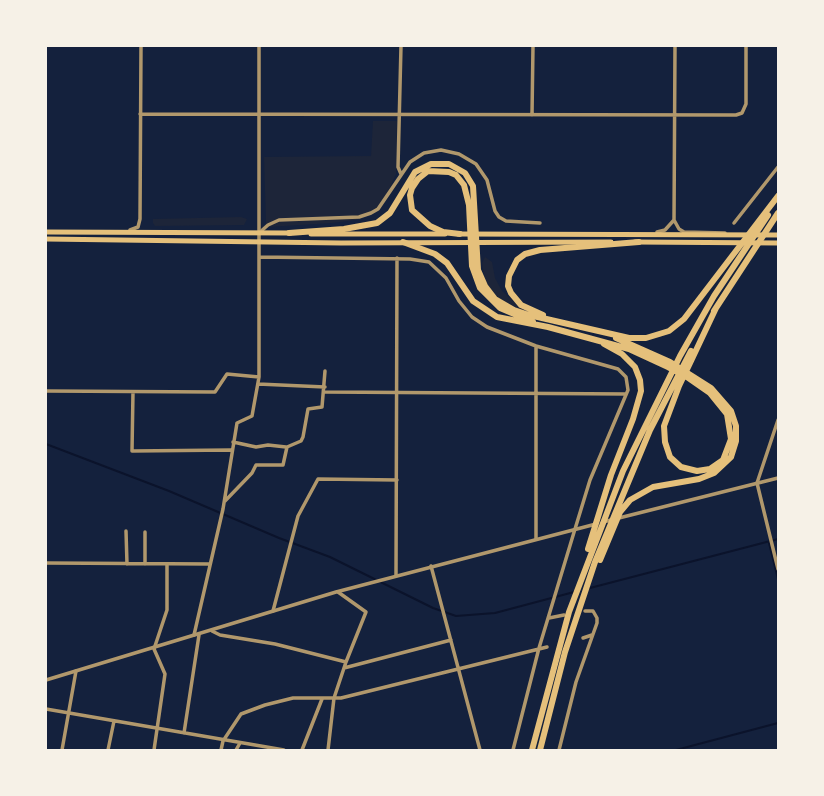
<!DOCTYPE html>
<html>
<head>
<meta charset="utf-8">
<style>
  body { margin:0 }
  #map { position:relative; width:824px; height:796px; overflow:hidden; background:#14213d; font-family:"Open Sans",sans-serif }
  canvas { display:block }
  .frame { position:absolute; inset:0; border:47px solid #f6f1e7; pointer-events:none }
</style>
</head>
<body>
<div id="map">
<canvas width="824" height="796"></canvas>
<div class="frame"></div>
</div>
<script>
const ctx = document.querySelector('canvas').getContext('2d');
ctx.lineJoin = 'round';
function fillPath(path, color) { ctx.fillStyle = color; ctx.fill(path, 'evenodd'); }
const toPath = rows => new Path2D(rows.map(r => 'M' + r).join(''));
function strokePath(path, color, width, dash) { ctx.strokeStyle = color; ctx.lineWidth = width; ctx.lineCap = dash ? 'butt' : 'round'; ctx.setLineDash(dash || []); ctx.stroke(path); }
const green = toPath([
  [373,121,397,121,396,174,380,210,356,220,332,223,268,227,266,224,264,157,371,156],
  [241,217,247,219,244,225,155,226,153,223,153,219],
  [485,257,492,262,495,278,502,291,526,312,494,296,485,281,482,263]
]);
const stream = toPath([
  [46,444,169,491,279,538,330,557,433,608,456,616,495,613,574,592],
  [769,543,778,579],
  [590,588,778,539],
  [676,750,778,723]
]);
const minor = toPath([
  [401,46,398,167,401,174],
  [675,46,674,220,679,229,684,232,725,233],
  [140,114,736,115,742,113,746,104,746,46],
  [532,115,533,46],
  [734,223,778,167],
  [130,230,138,227,140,219,141,46],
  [657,232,665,230,674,220],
  [259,233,268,225,279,220,359,217,371,213,378,209,410,162,424,153,441,150,459,154,476,164,487,180,495,211,499,217,506,221,540,223],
  [259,257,410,259,429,262,446,278,459,301,472,317,487,327,536,346,618,369,626,377,628,390,590,480,575,529,539,648,513,750],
  [536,346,536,539],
  [258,384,325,387],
  [46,391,215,392,227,374,259,377,259,241],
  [133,392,132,451,231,450],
  [325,392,626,394],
  [233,442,256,447,268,445,286,447],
  [757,483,778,420],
  [225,501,252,473,256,465,283,465,287,447,301,441,303,437,308,409,322,407,325,371],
  [126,531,127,564],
  [145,532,145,564],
  [46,563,210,564],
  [431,566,480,750],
  [396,575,397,258],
  [273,611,298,516,318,479,397,480],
  [549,618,564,615],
  [212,631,220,635,275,644,346,662],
  [194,635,223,509,237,423,252,416,259,377],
  [583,638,592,635],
  [344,668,451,640],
  [46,709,284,750],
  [184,733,199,635],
  [62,750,76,671],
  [108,750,114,721],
  [154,750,165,674,154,649,167,610,167,564],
  [221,750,223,741,241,714,265,705,293,698,341,698,547,647],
  [236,750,240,743],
  [302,750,322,699],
  [328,750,334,698,346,662,366,612,338,592],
  [559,750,576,682,597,623,597,618,593,611,585,611]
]);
const tertiary = toPath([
  [259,241,259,46],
  [757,483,778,569],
  [603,522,778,478],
  [46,680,336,592,596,524]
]);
const trunk = toPath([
  [46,232,291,233],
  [311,234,445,234],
  [458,234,778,235],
  [46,239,341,243,611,242],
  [635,242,778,243]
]);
const motorway = toPath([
  [289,233,344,229,377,223,390,213,415,172,431,164,449,164,465,173,473,186,478,270,485,286,495,299,514,310,529,315,629,338,646,338,669,331,684,319,778,196],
  [460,234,443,232,430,226,412,210,410,195,412,188,418,179,428,171,449,172,456,175,464,185,469,205,472,266,480,288,500,308,533,322],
  [403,242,435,254,447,263,473,301,497,317,548,327,629,349,668,367,687,377,710,393,727,414,731,439,723,460,710,469,697,471,681,467,670,457,665,442,664,426,679,386,691,361,716,308],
  [714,311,778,213],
  [543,315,521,305,511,293,508,286,509,276,517,260,525,254,540,250,639,242],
  [588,549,611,475,633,419,641,391,640,380,635,367,622,354,604,344],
  [600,560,620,512,630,500,653,487,699,479,714,473,731,457,736,441,736,426,731,411,711,388,670,362,616,338],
  [532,750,569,612,623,471,680,356,714,296,768,215],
  [540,750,565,652,595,562,650,430,691,351]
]);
fillPath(green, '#1d2539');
strokePath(stream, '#0b132b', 2);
strokePath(minor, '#b1986c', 3.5);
strokePath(tertiary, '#b1986c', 3.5);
strokePath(trunk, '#e5c07b', 5);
strokePath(motorway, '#e5c07b', 6);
</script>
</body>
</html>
